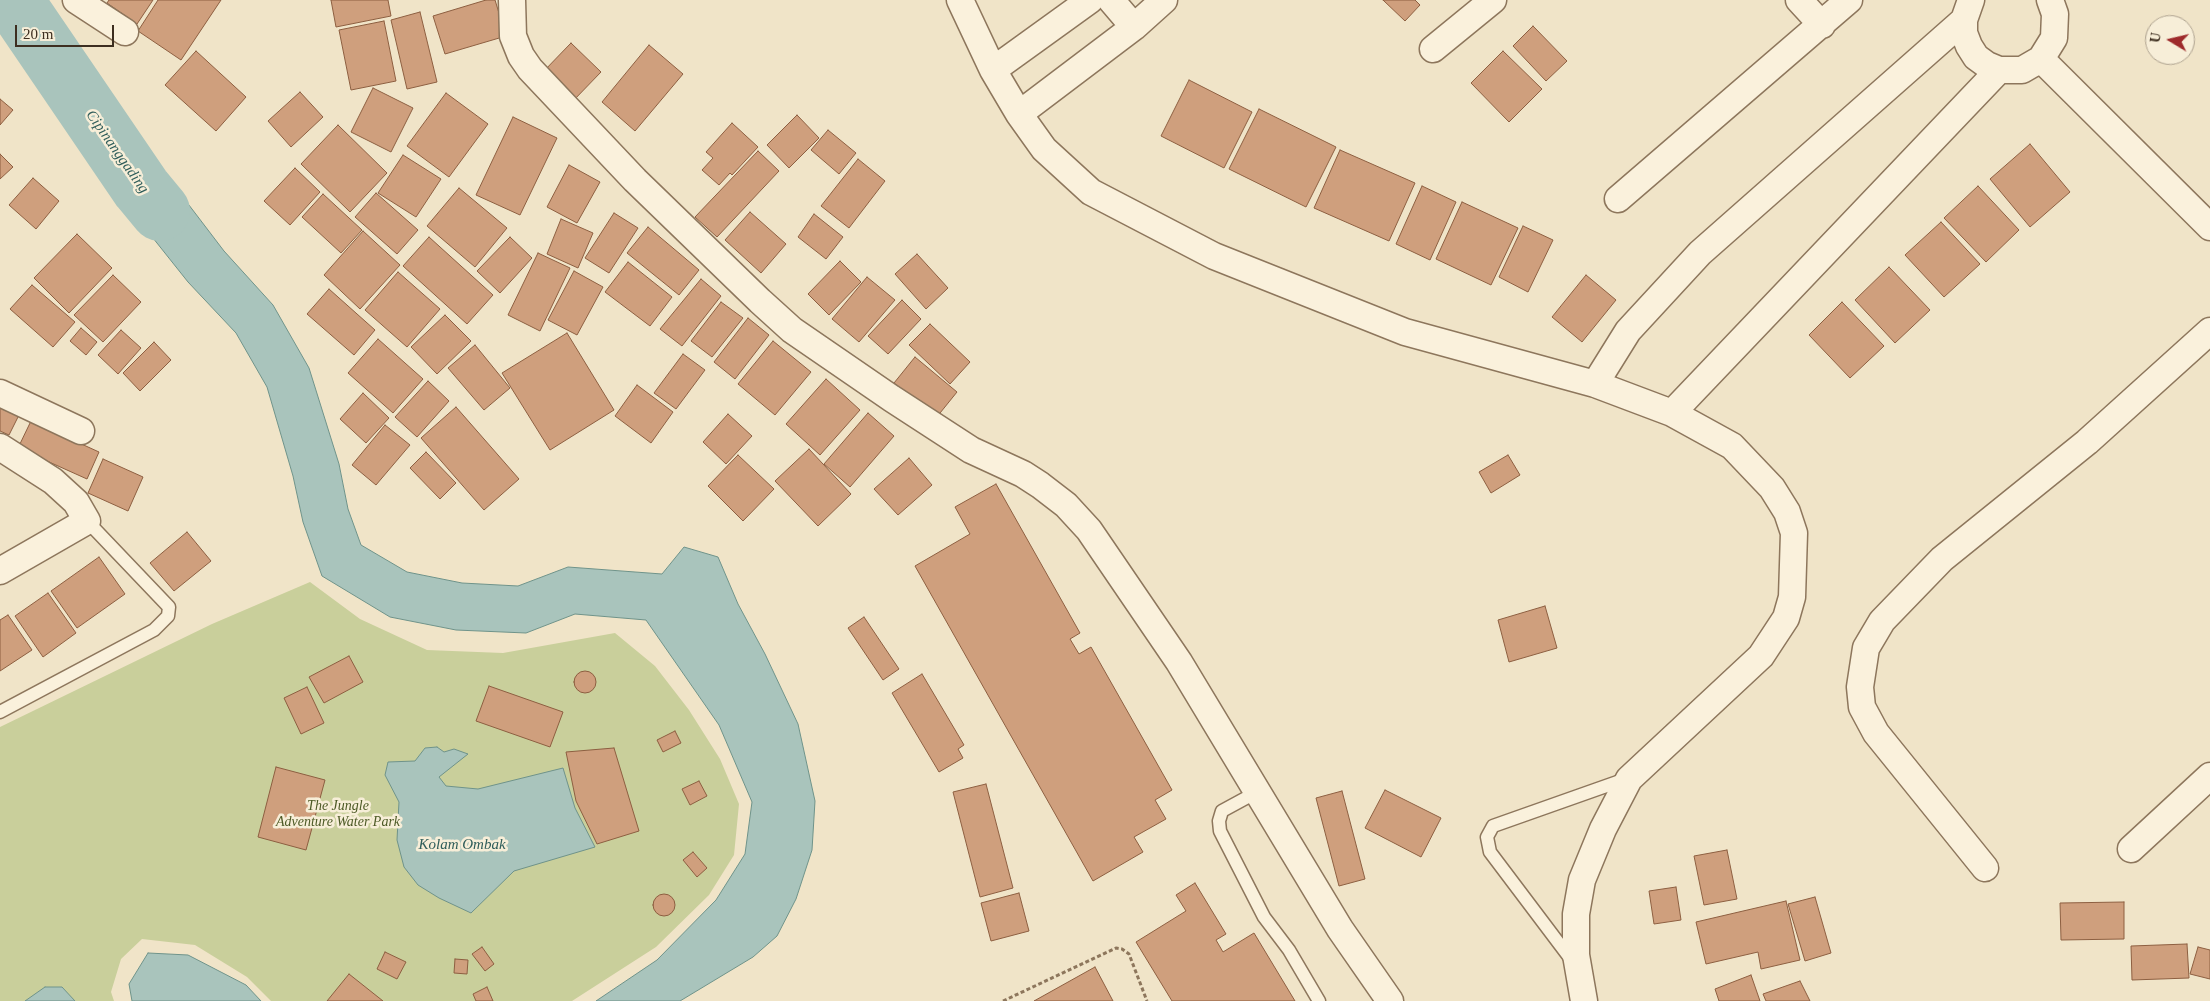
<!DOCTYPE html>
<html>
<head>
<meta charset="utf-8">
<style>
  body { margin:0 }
  #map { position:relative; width:2210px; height:1001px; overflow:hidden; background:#f0e4c8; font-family:"Times New Roman",serif }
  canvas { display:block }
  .north { position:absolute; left:2145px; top:15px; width:50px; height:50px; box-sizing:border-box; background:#f7eed8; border:1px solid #ada18e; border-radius:50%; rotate:279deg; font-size:14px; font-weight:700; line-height:20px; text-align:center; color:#3d2e20 }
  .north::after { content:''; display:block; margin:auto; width:18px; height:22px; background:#9e2a2b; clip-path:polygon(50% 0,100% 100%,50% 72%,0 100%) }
  .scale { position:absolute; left:15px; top:25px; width:99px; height:22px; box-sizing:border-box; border:2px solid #3d2e20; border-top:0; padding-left:6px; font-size:15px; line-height:18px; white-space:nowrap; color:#3d2e20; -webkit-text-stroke:4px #f7eed8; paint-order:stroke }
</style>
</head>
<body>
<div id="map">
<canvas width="2210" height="1001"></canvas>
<div class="north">U</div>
<div class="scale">20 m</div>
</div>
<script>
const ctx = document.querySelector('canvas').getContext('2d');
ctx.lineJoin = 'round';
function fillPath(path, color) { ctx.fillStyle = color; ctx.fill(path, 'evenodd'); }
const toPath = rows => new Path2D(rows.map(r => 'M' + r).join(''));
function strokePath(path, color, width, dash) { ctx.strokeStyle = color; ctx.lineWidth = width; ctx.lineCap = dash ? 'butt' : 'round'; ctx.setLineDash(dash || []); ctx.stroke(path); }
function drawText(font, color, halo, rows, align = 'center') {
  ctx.font = font + ' "Times New Roman",serif'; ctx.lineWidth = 5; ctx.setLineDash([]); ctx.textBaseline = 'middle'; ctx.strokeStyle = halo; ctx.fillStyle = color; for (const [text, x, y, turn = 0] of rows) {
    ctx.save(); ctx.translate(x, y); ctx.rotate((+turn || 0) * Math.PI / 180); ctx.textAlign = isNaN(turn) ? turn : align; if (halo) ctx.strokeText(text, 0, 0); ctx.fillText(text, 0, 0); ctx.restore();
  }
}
const green = toPath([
  [310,582,360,619,427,650,503,653,615,633,655,666,689,710,720,759,739,804,734,855,709,895,656,947,572,1001,271,1001,247,977,195,945,142,939,121,959,111,992,114,1001,0,1001,0,727,212,624]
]);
const water = toPath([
  [131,129,224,251,273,305,309,368,339,464,348,509,361,545,407,572,462,583,518,586,568,567,662,574,684,547,718,557,738,604,765,654,798,724,815,801,812,850,796,899,777,936,753,957,680,1001,596,1001,657,960,716,900,745,854,752,802,719,725,646,620,575,614,526,633,456,630,390,617,322,576,303,522,293,476,267,387,236,333,188,282,149,233,93,157,131,129],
  [437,747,444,752,454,749,468,754,439,777,446,786,478,789,563,768,575,808,595,847,514,871,471,913,439,898,418,885,404,867,397,840,399,802,385,775,388,762,415,761,425,748,437,747],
  [148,953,188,955,246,985,261,1001,132,1001,129,984,148,953],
  [45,987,62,987,75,1001,25,1001,45,987]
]);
const river = toPath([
  [13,0,141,188,160,211]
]);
const building = toPath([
  [109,0,153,0,137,24,107,3,109,0],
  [158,0,221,0,181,60,138,31,158,0],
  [331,0,388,0,391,16,336,27,331,0],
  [486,0,495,0,506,36,445,54,433,16,486,0],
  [1383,0,1415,0,1420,5,1405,21,1383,0],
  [420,12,437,82,407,89,391,20,420,12],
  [384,21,396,81,351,90,339,30,384,21],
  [1533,26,1567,61,1546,81,1513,46,1533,26],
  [571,43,601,72,572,102,542,73,571,43],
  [649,45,683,74,635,131,602,102,649,45],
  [196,51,246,97,216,131,165,85,196,51],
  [1503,51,1542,89,1509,122,1471,83,1503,51],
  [1189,80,1252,112,1224,168,1161,136,1189,80],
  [373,88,413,108,391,152,351,132,373,88],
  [300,92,323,117,291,147,268,121,300,92],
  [446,93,488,124,449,177,407,146,446,93],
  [0,99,13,110,0,125,0,99],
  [1259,109,1336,147,1306,207,1229,169,1259,109],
  [797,115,819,138,789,168,767,145,797,115],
  [513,117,557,138,520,215,476,195,513,117],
  [732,123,758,147,732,175,730,173,719,185,702,170,713,158,706,152,732,123],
  [338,125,387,173,350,212,301,164,338,125],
  [828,130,856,153,839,174,811,150,828,130],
  [2030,144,2070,192,2030,227,1990,179,2030,144],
  [1340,150,1415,183,1389,241,1314,208,1340,150],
  [758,151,779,171,717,237,695,217,758,151],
  [0,154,13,167,0,179,0,154],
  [403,155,441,179,416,217,378,193,403,155],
  [858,159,885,181,849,228,821,206,858,159],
  [569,165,600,182,577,223,547,207,569,165],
  [295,168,320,192,290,225,264,201,295,168],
  [33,178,59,201,36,229,9,205,33,178],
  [1422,186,1456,202,1430,260,1396,244,1422,186],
  [1978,186,2019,230,1986,262,1944,218,1978,186],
  [459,188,507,228,475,267,427,226,459,188],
  [376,193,418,230,397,254,355,217,376,193],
  [323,194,362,230,341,253,302,217,323,194],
  [1462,202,1518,228,1491,285,1436,259,1462,202],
  [750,212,786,244,761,273,725,240,750,212],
  [614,213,638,228,609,273,585,258,614,213],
  [814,214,843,237,826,259,798,237,814,214],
  [561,219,593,233,578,268,547,254,561,219],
  [1941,222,1980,264,1944,297,1905,255,1941,222],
  [1523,226,1553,240,1528,292,1499,277,1523,226],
  [648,227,699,270,679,295,627,253,648,227],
  [363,231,400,265,360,309,324,275,363,231],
  [77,234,112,268,69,313,34,278,77,234],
  [429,237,493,295,467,324,403,266,429,237],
  [510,237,532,258,500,293,477,271,510,237],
  [538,253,570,268,540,331,508,315,538,253],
  [917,254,948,288,926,309,895,274,917,254],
  [840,261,861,282,829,315,808,294,840,261],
  [628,262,672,297,650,326,605,292,628,262],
  [1889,267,1930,310,1895,343,1855,300,1889,267],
  [574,271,603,287,577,335,548,320,574,271],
  [398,272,440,309,407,347,365,310,398,272],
  [113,275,141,302,103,342,74,315,113,275],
  [1586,275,1616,300,1582,342,1552,317,1586,275],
  [867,277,895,300,859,342,832,319,867,277],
  [701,279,721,296,682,346,660,329,701,279],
  [32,285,75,322,53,347,10,309,32,285],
  [329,289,375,330,354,355,307,314,329,289],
  [902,300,921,319,888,354,868,336,902,300],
  [721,302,743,318,712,357,691,341,721,302],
  [1842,302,1884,346,1850,378,1809,335,1842,302],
  [445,315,471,341,437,374,411,347,445,315],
  [748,318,769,335,735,379,714,362,748,318],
  [930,324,970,362,950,384,909,345,930,324],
  [81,328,97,342,86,355,70,341,81,328],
  [121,330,141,348,118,374,98,355,121,330],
  [567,333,614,410,550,450,502,373,567,333],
  [378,339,423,379,393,413,348,373,378,339],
  [773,341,811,372,775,415,738,384,773,341],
  [154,342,171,360,140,391,123,373,154,342],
  [475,345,510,388,484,410,448,368,475,345],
  [683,354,705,370,676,409,654,393,683,354],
  [915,357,957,392,936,418,894,383,915,357],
  [826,379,860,410,820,455,786,424,826,379],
  [428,381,449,401,417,437,395,417,428,381],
  [637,385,673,412,651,443,615,416,637,385],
  [363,393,389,418,366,443,340,419,363,393],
  [0,398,22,409,9,435,0,431,0,398],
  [456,407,519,479,484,510,421,438,456,407],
  [868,413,894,436,850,487,824,464,868,413],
  [728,414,752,436,726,464,703,442,728,414],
  [31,421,99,452,87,479,18,448,31,421],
  [385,425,410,445,376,485,352,465,385,425],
  [809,449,851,494,818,526,775,481,809,449],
  [426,452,456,483,440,499,410,468,426,452],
  [738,455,774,489,743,521,708,486,738,455],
  [1508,455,1520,475,1491,493,1479,472,1508,455],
  [909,458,932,485,898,515,874,489,909,458],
  [103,459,143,477,128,511,88,493,103,459],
  [996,484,1080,633,1070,639,1079,654,1091,647,1172,790,1155,800,1166,819,1134,837,1143,852,1093,881,915,566,970,534,955,507,996,484],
  [187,532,211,561,174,591,150,563,187,532],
  [99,557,125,594,77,628,51,591,99,557],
  [48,593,76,633,43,657,15,616,48,593],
  [1545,606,1557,648,1509,662,1498,620,1545,606],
  [8,615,32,650,0,671,0,620,8,615],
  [864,617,899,669,883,680,848,628,864,617],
  [349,656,363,682,324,703,309,677,349,656],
  '574 682a11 11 0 1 1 22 0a11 11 0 1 1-22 0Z',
  [922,674,964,745,958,749,963,758,939,772,892,693,922,674],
  [489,686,563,712,550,747,476,721,489,686],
  [307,687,324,723,301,734,284,698,307,687],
  [675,731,681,743,663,752,657,740,675,731],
  [614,748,639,831,597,844,576,801,566,752,614,748],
  [276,767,325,780,306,850,258,837,276,767],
  [699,781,707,796,690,805,682,789,699,781],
  [986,784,1013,888,980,897,953,792,986,784],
  [1385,790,1441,818,1421,857,1365,828,1385,790],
  [1342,791,1365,879,1339,886,1316,798,1342,791],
  [1727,850,1737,899,1704,905,1694,856,1727,850],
  [693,852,707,868,697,877,683,860,693,852],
  [1195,883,1226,934,1216,940,1223,952,1254,933,1295,1001,1172,1001,1136,942,1186,911,1176,895,1195,883],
  [1676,887,1681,920,1654,924,1649,891,1676,887],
  [1019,893,1029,931,991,941,981,903,1019,893],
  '653 905a11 11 0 1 1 22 0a11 11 0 1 1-22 0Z',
  [1815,897,1831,953,1805,961,1788,904,1815,897],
  [1786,901,1800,960,1761,969,1758,952,1706,964,1696,922,1786,901],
  [2124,902,2124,939,2061,940,2060,903,2124,902],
  [2187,944,2189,978,2132,980,2131,946,2187,944],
  [482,947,494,964,485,971,472,954,482,947],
  [2198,947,2210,950,2210,979,2190,974,2198,947],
  [385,952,406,962,397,979,377,969,385,952],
  [455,959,468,960,467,974,454,973,455,959],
  [1095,967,1113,1001,1034,1001,1095,967],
  [349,974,383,1001,327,1001,349,974],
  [1751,975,1760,1001,1719,1001,1715,989,1751,975],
  [1800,981,1810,1001,1766,1001,1763,994,1800,981],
  [487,987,493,1001,476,1001,473,994,487,987]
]);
const path = toPath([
  [1003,1001,1116,948,1122,949,1129,954,1147,1001]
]);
const service = toPath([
  [0,712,154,630,168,616,169,607,87,521],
  [1257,792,1222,811,1219,821,1220,831,1264,917,1289,950,1319,1001],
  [1573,962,1490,852,1487,837,1493,826,1626,779]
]);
const minor = toPath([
  [76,0,125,32],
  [512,0,513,36,521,56,530,69,635,180,760,301,792,330,891,398,971,450,1023,474,1040,485,1066,505,1089,530,1179,662,1340,929,1390,1001],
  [960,0,993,70,1019,114,1044,149,1091,192,1214,256,1405,332,1595,384,1672,413,1732,446,1772,488,1787,512,1794,533,1792,597,1786,618,1761,656,1629,779,1603,829,1582,880,1576,914,1576,955,1584,1001],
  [1111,0,1134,27],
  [1799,0,1822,25],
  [1971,0,1964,20,1964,33,1969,46,1976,57,1987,65,1999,70,2022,70,2041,59,2054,38,2055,14,2050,0],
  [1433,49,1493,0],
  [2041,59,2210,227],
  [993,70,1090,0],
  [1019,114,1134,27,1164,0],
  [1618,199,1849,0],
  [1595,384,1628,331,1700,253,1964,20],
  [0,393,81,431],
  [1672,413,1999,70],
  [0,447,53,481,76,502,87,521,0,571],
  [2131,849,2210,776],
  [1985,868,1876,733,1862,707,1860,687,1866,648,1882,621,1942,559,2087,442,2210,331]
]);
const parkNames = [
  ["The Jungle",338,806],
  ["Adventure Water Park",338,822]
];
const waterNames = [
  ["Cipinanggading",117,152,55],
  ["Kolam Ombak",462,845]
];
fillPath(green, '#c9cf9b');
fillPath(water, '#a9c4bc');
strokePath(water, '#6f938a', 1);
strokePath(river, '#a9c4bc', 60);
fillPath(building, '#cf9f7d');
strokePath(building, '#8d5f41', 1);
strokePath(service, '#8d765c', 15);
strokePath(minor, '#8d765c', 29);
strokePath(path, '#8d765c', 3, [4, 2.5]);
strokePath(service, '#faf1dc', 12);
strokePath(minor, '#faf1dc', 26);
drawText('italic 14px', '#4d5a26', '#f7eed8', parkNames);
drawText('italic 15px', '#2f5d5a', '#f7eed8', waterNames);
</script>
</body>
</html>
